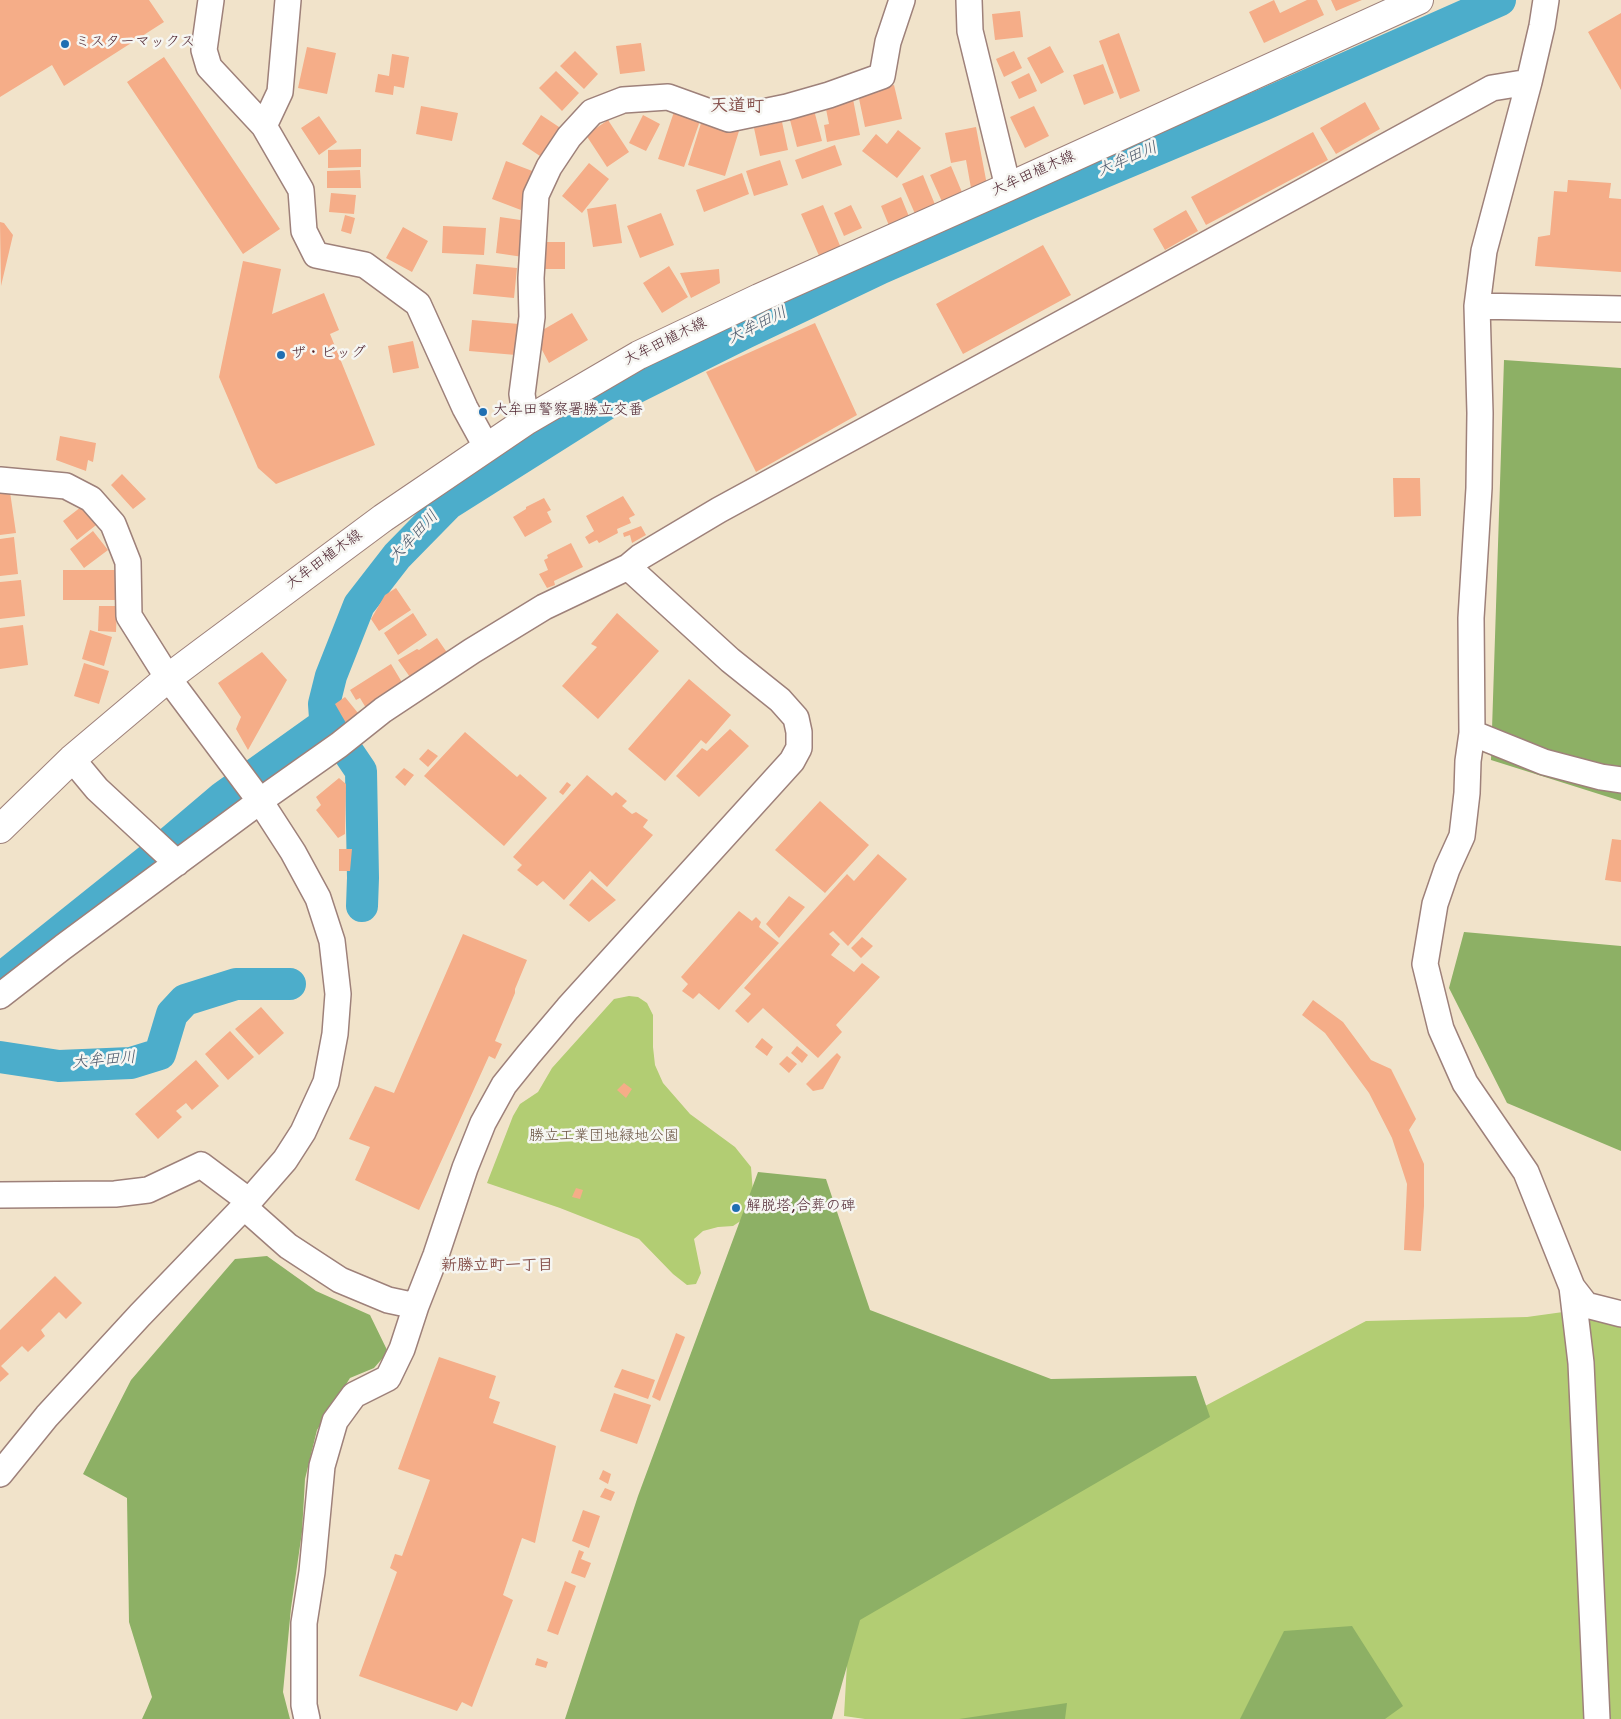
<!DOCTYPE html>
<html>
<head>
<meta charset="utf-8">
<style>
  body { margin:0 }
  canvas { display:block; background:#f1e3ca }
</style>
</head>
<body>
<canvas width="1621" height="1719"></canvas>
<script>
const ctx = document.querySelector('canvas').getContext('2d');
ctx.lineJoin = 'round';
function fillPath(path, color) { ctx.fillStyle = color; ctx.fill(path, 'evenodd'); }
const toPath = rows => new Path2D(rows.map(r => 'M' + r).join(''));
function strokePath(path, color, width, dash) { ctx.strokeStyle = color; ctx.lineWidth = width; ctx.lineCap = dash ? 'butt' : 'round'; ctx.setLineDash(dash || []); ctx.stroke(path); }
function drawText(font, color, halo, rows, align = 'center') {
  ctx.font = font + ' "Gochi Hand","Klee One",sans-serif'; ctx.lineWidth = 5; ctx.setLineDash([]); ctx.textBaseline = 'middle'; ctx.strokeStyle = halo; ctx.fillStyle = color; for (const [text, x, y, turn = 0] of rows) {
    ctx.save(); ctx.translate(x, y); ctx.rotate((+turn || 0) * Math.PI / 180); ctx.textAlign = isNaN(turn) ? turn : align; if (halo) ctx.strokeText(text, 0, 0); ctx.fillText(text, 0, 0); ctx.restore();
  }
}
const green = toPath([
  [629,996,638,997,647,1003,653,1015,653,1047,655,1065,663,1083,690,1114,735,1147,751,1167,753,1193,751,1214,733,1226,718,1227,703,1231,694,1239,701,1273,696,1284,687,1285,673,1274,639,1239,560,1208,487,1183,513,1116,520,1104,538,1092,552,1068,614,999],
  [1621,1304,1621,1719,865,1719,844,1716,851,1593,1366,1321,1527,1317]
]);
const forest = toPath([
  [1504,360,1621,368,1621,801,1491,760],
  [1464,932,1621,946,1621,1151,1507,1103,1449,988],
  [758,1172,826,1179,870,1310,1051,1379,1196,1376,1210,1417,860,1620,832,1719,565,1719,638,1496],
  [267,1256,316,1291,370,1315,388,1352,374,1368,350,1378,317,1430,305,1479,302,1532,291,1608,283,1692,290,1719,142,1719,152,1697,129,1622,127,1498,83,1474,131,1380,235,1259],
  [1352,1626,1403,1706,1385,1719,1240,1719,1284,1631],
  [1067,1703,1065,1719,959,1719]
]);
const river = toPath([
  [362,906,363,878,361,771,325,718,324,704,331,676,359,605,397,556,448,504,619,396,745,333,881,268,1030,203,1263,105,1500,0],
  [0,979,150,859,223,797,328,722],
  [0,1057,59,1066,131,1063,160,1054,172,1014,185,1000,236,984,290,984]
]);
const building = toPath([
  [0,0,149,0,164,22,64,86,52,65,0,97],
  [1274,0,1280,13,1307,0,1317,0,1324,15,1264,43,1249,12],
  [1331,0,1362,0,1336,11],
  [1020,11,1023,37,995,40,992,14],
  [1621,13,1621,90,1588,32],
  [1119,33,1140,91,1120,99,1099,41],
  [641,43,645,71,620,74,616,46],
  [1050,46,1064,72,1041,84,1027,58],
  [307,47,336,53,327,94,298,88],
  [575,51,598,74,584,89,560,66],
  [1014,51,1022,68,1004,77,996,59],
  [392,54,409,57,404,88,394,86,393,95,375,92,378,74,389,76],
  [164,57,280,229,243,254,127,82],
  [1103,64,1114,93,1084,105,1073,75],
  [556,71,579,93,562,111,539,88],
  [1029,73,1037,91,1019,99,1011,82],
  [894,85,902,119,865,127,858,94],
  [853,99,860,135,827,142,824,125,829,124,825,104],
  [1365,102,1380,129,1336,154,1320,128],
  [421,106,458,113,452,141,416,134],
  [676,106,702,115,684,167,658,159],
  [1034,106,1049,136,1025,148,1010,117],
  [814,110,822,141,797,147,789,116],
  [541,115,565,131,546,160,522,144],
  [643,115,660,124,646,151,629,143],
  [319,116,337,142,319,155,301,128],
  [608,120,629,152,607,167,586,135],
  [702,120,739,131,725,176,688,165],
  [782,122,788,150,760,156,754,128],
  [976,127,987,185,971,188,966,160,951,163,945,133],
  [898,130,921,148,897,178,862,151,876,134,887,144],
  [1313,132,1328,160,1206,225,1191,197],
  [835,145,842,165,802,179,795,160],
  [361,149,361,167,328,168,328,150],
  [780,160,788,185,754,196,746,171],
  [506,161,535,172,521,210,492,199],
  [589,163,609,179,582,213,562,196],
  [951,166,964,197,944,206,930,175],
  [360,170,361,188,327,188,327,171],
  [742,173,749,194,704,212,696,190],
  [923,175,936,207,916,216,902,184],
  [1568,180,1611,183,1609,198,1621,199,1621,272,1535,266,1538,237,1550,235,1554,191,1567,192],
  [331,193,356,195,354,214,329,212],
  [901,197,910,219,890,228,881,206],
  [616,204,622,243,593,247,587,209],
  [823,205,841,248,820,258,801,214],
  [851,205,862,228,844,236,834,213],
  [1186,210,1198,231,1165,250,1153,229],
  [661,213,674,245,640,258,627,226],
  [345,215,355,218,351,234,341,231],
  [500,217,527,221,523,257,496,253],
  [0,222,4,223,13,235,1,286],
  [443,226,486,228,484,255,442,253],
  [403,227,428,241,412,272,386,258],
  [540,242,565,242,565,269,540,269],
  [1043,245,1071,295,963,354,936,304],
  [243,261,281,269,272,314,324,293,339,330,330,334,375,445,276,484,258,468,219,377],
  [476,264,517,268,514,298,473,294],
  [669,266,688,297,662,313,643,283],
  [719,269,720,283,691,298,680,273],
  [572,313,588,340,549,363,534,335],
  [472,320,519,324,516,355,469,351],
  [815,323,857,415,756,472,706,372],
  [413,341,419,368,393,373,388,346],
  [60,436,96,443,93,462,88,460,86,471,56,460],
  [122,474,146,499,133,509,111,485],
  [1393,478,1420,478,1421,516,1394,517],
  [10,492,16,533,0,535,0,494],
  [623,496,635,515,629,518,631,523,617,529,618,533,599,543,597,540,589,544,585,537,594,531,586,516],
  [544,498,551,510,547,512,552,522,525,537,513,517,526,509,526,507],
  [86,503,100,522,77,540,63,521],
  [641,526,646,535,632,543,630,535,624,537,623,533],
  [93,531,108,550,84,568,70,549],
  [14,537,18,574,0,576,0,539],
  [571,543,583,567,554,581,555,585,547,588,539,574,548,570,544,560,548,558,547,555],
  [63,570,117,570,116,600,63,600],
  [21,580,25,616,0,619,0,582],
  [396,588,411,610,379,631,371,619,385,595],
  [99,606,117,606,116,632,98,631],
  [413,613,427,635,398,655,384,633],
  [617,613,659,651,598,719,562,686,597,647,591,644],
  [23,625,28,665,0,669,0,628],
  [90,630,112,637,104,666,82,659],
  [437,638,448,654,412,680,398,660,417,649,419,650],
  [262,652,287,680,248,750,236,729,241,717,218,683],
  [84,663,109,671,99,704,74,696],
  [391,664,403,684,366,708,360,698,356,700,350,690],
  [689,679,731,715,706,744,701,740,665,781,628,749],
  [345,697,358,713,346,723,335,704],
  [730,729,749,746,699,797,676,776,702,748,707,751],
  [465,732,517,777,520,774,547,798,504,846,424,776],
  [428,749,438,756,428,767,419,759],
  [404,768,414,775,405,786,395,777],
  [587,775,612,796,616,792,627,801,622,806,632,814,636,812,648,820,643,827,653,835,607,887,590,871,564,900,543,881,537,886,517,870,522,865,513,857],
  [339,778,346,784,345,834,338,838,316,810,321,805,316,797],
  [567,782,571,785,563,795,559,792],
  [820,801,869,845,825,893,775,850],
  [1612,839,1621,840,1621,882,1605,880],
  [339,849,352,849,350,871,339,871],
  [878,854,907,879,848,946,833,931,829,934,840,944,831,955,854,972,862,963,880,977,836,1025,842,1032,818,1058,763,1008,748,1023,735,1011,751,994,744,988,847,874,854,881],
  [592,879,616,900,589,922,569,905],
  [789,896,805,907,779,938,766,924],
  [739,911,752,921,756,917,761,922,759,927,779,943,719,1010,699,993,693,999,682,991,688,984,681,977],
  [463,934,527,960,515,989,515,993,495,1041,502,1044,495,1059,489,1056,419,1210,355,1180,370,1147,349,1139,375,1086,394,1093],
  [862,937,873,946,861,958,851,948],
  [1313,1000,1343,1022,1371,1060,1391,1069,1416,1119,1409,1130,1424,1164,1424,1206,1421,1251,1404,1250,1407,1184,1392,1138,1369,1093,1325,1033,1302,1015],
  [261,1007,284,1033,259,1055,235,1029],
  [230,1031,254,1057,228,1080,205,1054],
  [762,1038,773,1047,767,1056,755,1047],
  [797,1046,808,1055,802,1063,791,1053],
  [837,1053,841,1057,823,1089,813,1091,806,1084],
  [787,1056,797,1064,789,1073,779,1064],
  [196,1060,219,1086,192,1110,186,1103,176,1111,182,1117,158,1139,135,1114],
  [624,1083,632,1089,626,1098,617,1090],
  [576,1188,583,1190,580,1199,572,1197],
  [55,1276,82,1303,66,1319,59,1312,41,1330,45,1336,28,1352,22,1346,1,1366,9,1374,0,1382,0,1330],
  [676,1333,685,1337,660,1401,652,1397],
  [439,1357,496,1376,489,1398,500,1402,493,1423,556,1446,535,1543,522,1538,503,1595,513,1600,472,1707,462,1702,457,1711,359,1676,397,1572,390,1568,395,1554,402,1556,430,1480,398,1469],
  [622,1369,655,1380,648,1399,614,1387],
  [614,1393,651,1405,637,1444,600,1431],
  [603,1470,611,1474,608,1484,599,1479],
  [605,1488,615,1492,611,1501,600,1497],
  [583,1510,600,1516,589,1548,572,1541],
  [579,1550,584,1552,581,1559,591,1563,585,1578,571,1573],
  [565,1581,576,1586,558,1635,547,1631],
  [537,1658,548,1662,546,1668,535,1665]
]);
const minor = toPath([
  [211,0,204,50,209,67,264,126,301,190,304,231,316,255,365,265,418,304,465,408,487,448],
  [969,0,970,31,1008,187],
  [1546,0,1542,26,1529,82,1484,251,1477,306,1480,413,1479,488,1471,618,1472,733,1468,761,1467,793,1462,836,1447,869,1435,904,1425,964,1441,1029,1465,1083,1526,1172,1572,1287,1581,1363,1597,1719],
  [264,126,280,92,288,0],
  [1477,306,1621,309],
  [526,421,522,394,532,317,531,278,536,195,549,167,569,137,592,112,623,100,668,97,729,119,787,107,829,95,882,76,888,42,902,0],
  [0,480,66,486,91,499,113,524,128,562,129,616,168,678,260,801,293,852,318,898,332,941,338,994,335,1034,326,1082,303,1132,285,1160,244,1207,140,1315,47,1416,0,1474],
  [1472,733,1544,762,1601,777,1621,780],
  [72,759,97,789,177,863],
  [0,996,63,947,271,793,339,745,383,710,472,651,544,607,628,567,640,557,719,510,1207,244,1492,88,1529,82],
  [0,1195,115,1194,148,1190,201,1165,249,1201],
  [244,1207,288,1246,340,1280,388,1300,416,1306,436,1255,465,1168,483,1123,504,1085,529,1054,568,1008,792,761,799,748,799,732,796,718,780,700,730,660,628,567],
  [1572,1287,1586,1305,1621,1314],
  [307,1719,304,1705,304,1623,312,1572,322,1466,335,1421,354,1395,388,1378,402,1349,416,1306]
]);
const major = toPath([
  [0,829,72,759,168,678,204,651,383,518,526,421,639,355,759,298,1008,187,1419,0]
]);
const markers = [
  [65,44,5,"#1f6fb2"],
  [281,355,5,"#1f6fb2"],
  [483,412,5,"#1f6fb2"],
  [736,1208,5,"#1f6fb2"]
];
const poiNames = [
  ["ミスターマックス",75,44],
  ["ザ・ビッグ",291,355],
  ["大牟田警察署勝立交番",493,412],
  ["解脱塔,合葬の碑",746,1208]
];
const streetNames = [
  ["大牟田植木線",1034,175,-24],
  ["大牟田植木線",666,343,-26],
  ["大牟田植木線",325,561,-36]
];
const parkNames = [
  ["勝立工業団地緑地公園",604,1138]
];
const waterNames = [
  ["大牟田川",1128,161,-23],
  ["大牟田川",758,327,-26],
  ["大牟田川",415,538,-47],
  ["大牟田川",104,1062,-5]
];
const neighbourhoodNames = [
  ["新勝立町一丁目",497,1268]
];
const quarterNames = [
  ["天道町",737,108]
];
fillPath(green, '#b2cd73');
fillPath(forest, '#8db065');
strokePath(river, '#4cadcb', 32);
fillPath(building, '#f5ad88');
strokePath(minor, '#9e817a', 28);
strokePath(major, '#9e817a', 30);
strokePath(minor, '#fff', 25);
strokePath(major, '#fff', 28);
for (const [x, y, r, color] of markers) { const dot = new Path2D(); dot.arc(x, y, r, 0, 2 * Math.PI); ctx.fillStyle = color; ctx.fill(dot); strokePath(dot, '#f6f6f2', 2); }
drawText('15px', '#4a1f2b', '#f6f6f2', poiNames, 'left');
drawText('15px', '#4a1f2b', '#f6f6f2', streetNames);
drawText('15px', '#695341', '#f6f6f2', parkNames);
drawText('italic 16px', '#4b586b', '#f6f6f2', waterNames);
drawText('bold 16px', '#86514c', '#f6f6f2', neighbourhoodNames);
drawText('bold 18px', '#86514c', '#f6f6f2', quarterNames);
</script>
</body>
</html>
